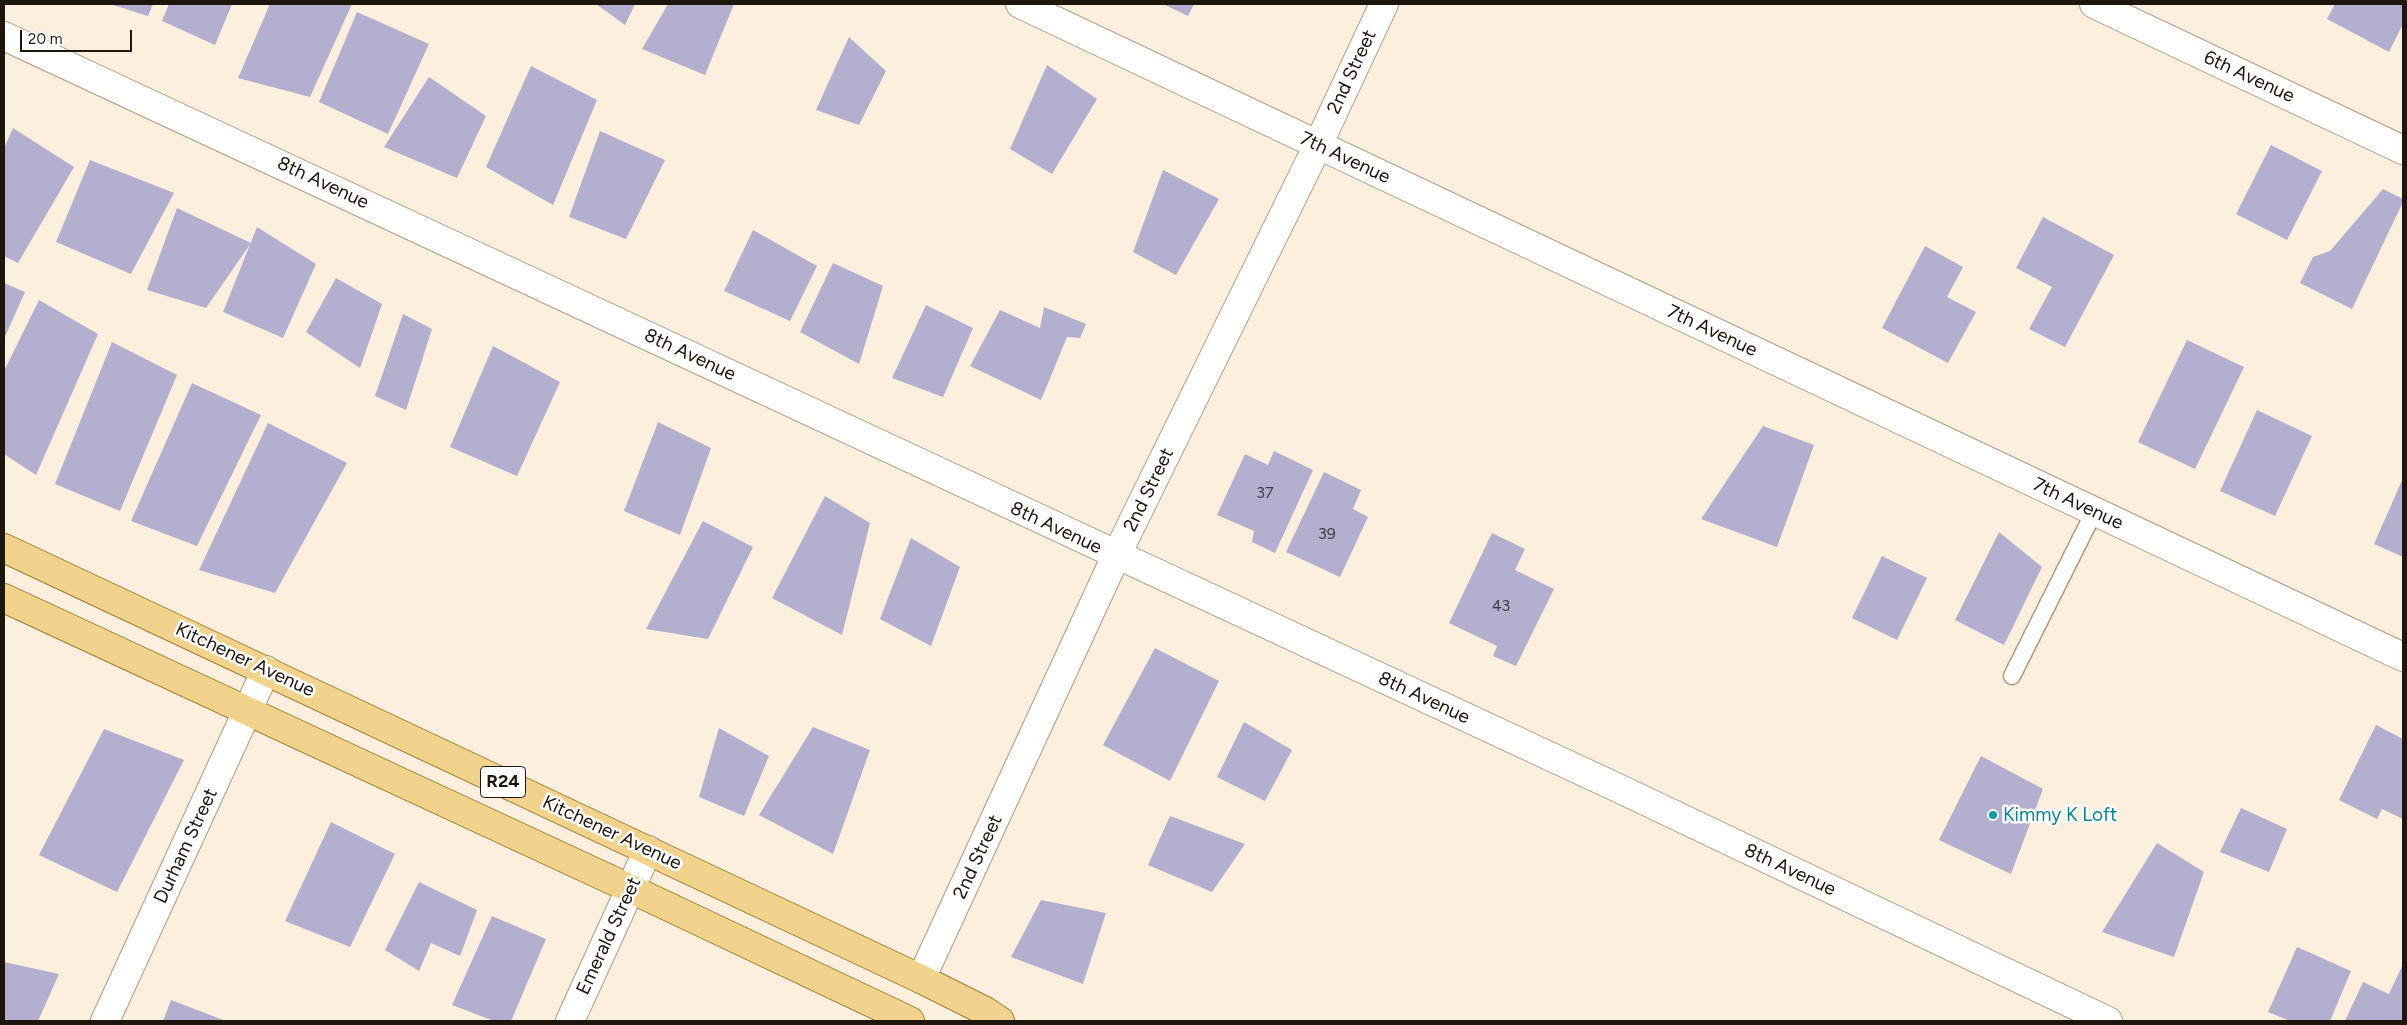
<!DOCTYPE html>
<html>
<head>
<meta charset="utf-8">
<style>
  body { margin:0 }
  #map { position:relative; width:2407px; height:1025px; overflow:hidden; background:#fcefdd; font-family:Figtree,sans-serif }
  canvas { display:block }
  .frame { position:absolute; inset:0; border:5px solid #1d160c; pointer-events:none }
  .scale { position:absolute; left:20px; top:30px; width:112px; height:22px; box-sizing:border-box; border:2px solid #1d160c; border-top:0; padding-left:6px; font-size:15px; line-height:18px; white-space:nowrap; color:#1d160c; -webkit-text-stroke:4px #fff; paint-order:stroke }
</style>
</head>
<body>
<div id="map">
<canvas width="2407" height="1025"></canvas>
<div class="frame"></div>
<div class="scale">20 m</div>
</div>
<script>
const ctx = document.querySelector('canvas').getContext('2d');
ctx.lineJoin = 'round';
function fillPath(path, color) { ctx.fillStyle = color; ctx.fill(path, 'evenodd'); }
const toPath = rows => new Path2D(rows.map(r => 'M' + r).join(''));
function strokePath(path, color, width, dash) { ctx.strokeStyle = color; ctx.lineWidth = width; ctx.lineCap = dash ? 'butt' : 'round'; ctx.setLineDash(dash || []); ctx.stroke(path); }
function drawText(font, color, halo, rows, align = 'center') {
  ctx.font = font + ' Figtree,sans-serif'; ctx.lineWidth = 5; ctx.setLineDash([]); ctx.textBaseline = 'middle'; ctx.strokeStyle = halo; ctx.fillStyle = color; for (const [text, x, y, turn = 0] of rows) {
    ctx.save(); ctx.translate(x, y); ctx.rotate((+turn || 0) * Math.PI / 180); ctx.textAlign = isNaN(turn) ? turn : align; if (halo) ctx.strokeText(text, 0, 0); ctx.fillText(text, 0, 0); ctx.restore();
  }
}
const building = toPath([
  [110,4,153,4,148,16],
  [169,4,232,4,215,45,162,21],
  [270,4,352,4,310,97,238,78],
  [596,4,635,4,625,25],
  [668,4,734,4,705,75,642,49],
  [1163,4,1194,4,1188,16],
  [2335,4,2403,4,2403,24,2389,52,2327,19],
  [357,12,429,44,388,134,319,102],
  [849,37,886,71,859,125,816,110],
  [1047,65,1097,99,1052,174,1010,149],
  [531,66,597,100,553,205,486,167],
  [429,77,486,116,457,178,384,147],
  [13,128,74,167,18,263,4,256,4,148],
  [600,131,665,160,626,239,569,217],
  [2271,145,2322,171,2287,240,2236,214],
  [90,160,174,193,131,274,56,242],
  [1163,170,1219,199,1176,275,1133,252],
  [2383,189,2403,199,2403,202,2352,309,2300,283,2313,257,2330,251],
  [177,208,251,243,206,308,147,290],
  [2043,217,2114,255,2065,347,2029,329,2052,287,2016,268],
  [257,227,316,264,283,338,223,312],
  [753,230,817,266,790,321,724,291],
  [1925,246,1963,267,1947,297,1976,312,1948,363,1882,328],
  [833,263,883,286,859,364,800,332],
  [336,278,382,304,360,368,306,332],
  [4,283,25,292,4,339],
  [39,300,98,334,36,475,4,454,4,371],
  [926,305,973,328,943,397,892,378],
  [1044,307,1086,324,1080,338,1067,337,1041,400,970,366,1000,310,1040,328],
  [403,314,432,329,406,410,375,396],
  [2187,340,2244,367,2195,469,2138,442],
  [112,342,177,375,120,511,55,484],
  [493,346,560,382,517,476,450,447],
  [192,383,261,415,197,546,131,521],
  [2257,410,2312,436,2275,516,2220,491],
  [658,422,711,448,680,535,624,511],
  [268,423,347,463,275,593,199,570],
  [1763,426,1814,445,1777,547,1701,519],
  [1274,451,1313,470,1275,553,1252,542,1254,531,1217,515,1245,454,1268,465],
  [1324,472,1361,490,1353,509,1368,517,1340,577,1286,552],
  [2403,478,2403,557,2374,544],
  [825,496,870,523,842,635,772,598],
  [703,521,753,547,708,639,646,629],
  [1999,532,2042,567,2004,645,1955,620],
  [1492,533,1525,549,1515,570,1554,589,1516,666,1493,656,1497,646,1449,623],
  [911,538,960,567,931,646,880,619],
  [1882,556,1927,578,1897,640,1852,618],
  [1155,648,1219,681,1170,781,1103,745],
  [1244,722,1292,750,1265,801,1217,777],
  [2376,725,2403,739,2403,819,2382,809,2377,819,2339,800],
  [813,727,870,750,833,854,759,815],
  [719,728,769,756,744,816,699,797],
  [104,729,184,760,117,892,39,855],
  [1981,756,2043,789,2011,874,1939,840],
  [2241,808,2287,829,2269,872,2220,852],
  [1170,816,1245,844,1212,892,1148,865],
  [331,822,395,854,350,947,285,921],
  [2157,843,2204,872,2174,957,2102,932],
  [419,882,477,910,460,956,431,943,419,971,385,950],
  [1041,900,1106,913,1083,984,1011,957],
  [492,916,546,939,511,1021,494,1021,452,1005],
  [2297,947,2351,971,2330,1021,2290,1021,2268,1012],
  [4,962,59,974,38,1021,4,1021],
  [2403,964,2403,1021,2345,1021,2363,982,2389,994],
  [171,1000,226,1021,163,1021]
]);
const service = toPath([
  [2012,676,2094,512]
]);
const minor = toPath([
  [1020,4,2403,657],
  [2094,4,2403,150],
  [4,36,1618,788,2108,1021],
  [921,979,1116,556,1318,145,1384,4],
  [105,1021,266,670],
  [570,1021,648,850]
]);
const primary = toPath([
  [4,548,921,979,985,1011,1000,1021],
  [4,598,631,889,910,1021]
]);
const markers = [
  [1993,815,5,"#0f9aa8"]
];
const numberNames = [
  ["37",1265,493],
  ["39",1327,534],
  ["43",1501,606]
];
const shields = [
  [503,782,45]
];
const shieldNames = [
  ["R24",503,782]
];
const streetNames = [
  ["2nd Street",1352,72,-65],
  ["6th Avenue",2249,77,25],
  ["7th Avenue",1345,158,25],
  ["8th Avenue",323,183,25],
  ["7th Avenue",1712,331,25],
  ["8th Avenue",690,355,25],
  ["2nd Street",1149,490,-64],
  ["7th Avenue",2078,504,25],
  ["8th Avenue",1056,528,25],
  ["Kitchener Avenue",245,660,25],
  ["8th Avenue",1424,698,25],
  ["Kitchener Avenue",612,833,25],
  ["Durham Street",186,846,-65],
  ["2nd Street",978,857,-65],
  ["8th Avenue",1790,870,25],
  ["Emerald Street",609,936,-65]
];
const cultureNames = [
  ["Kimmy K Loft",2003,815]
];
fillPath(building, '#b2afcf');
strokePath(service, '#af9b7f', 19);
strokePath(minor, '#af9b7f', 30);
strokePath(primary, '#a17d30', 30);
strokePath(service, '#fff', 16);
strokePath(minor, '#fff', 28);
strokePath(primary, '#f1d38e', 28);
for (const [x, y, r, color] of markers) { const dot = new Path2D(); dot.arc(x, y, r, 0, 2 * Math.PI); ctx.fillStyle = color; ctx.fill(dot); strokePath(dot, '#fff', 2); }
drawText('16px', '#423c3d', null, numberNames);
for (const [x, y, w] of shields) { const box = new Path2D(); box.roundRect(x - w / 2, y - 15.5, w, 31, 4); ctx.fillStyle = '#fff'; ctx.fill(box); strokePath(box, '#1d160c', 1); }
drawText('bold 18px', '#1d160c', null, shieldNames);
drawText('19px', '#1d160c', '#fff', streetNames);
drawText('19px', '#0d838f', '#fff', cultureNames, 'left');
</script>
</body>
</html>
